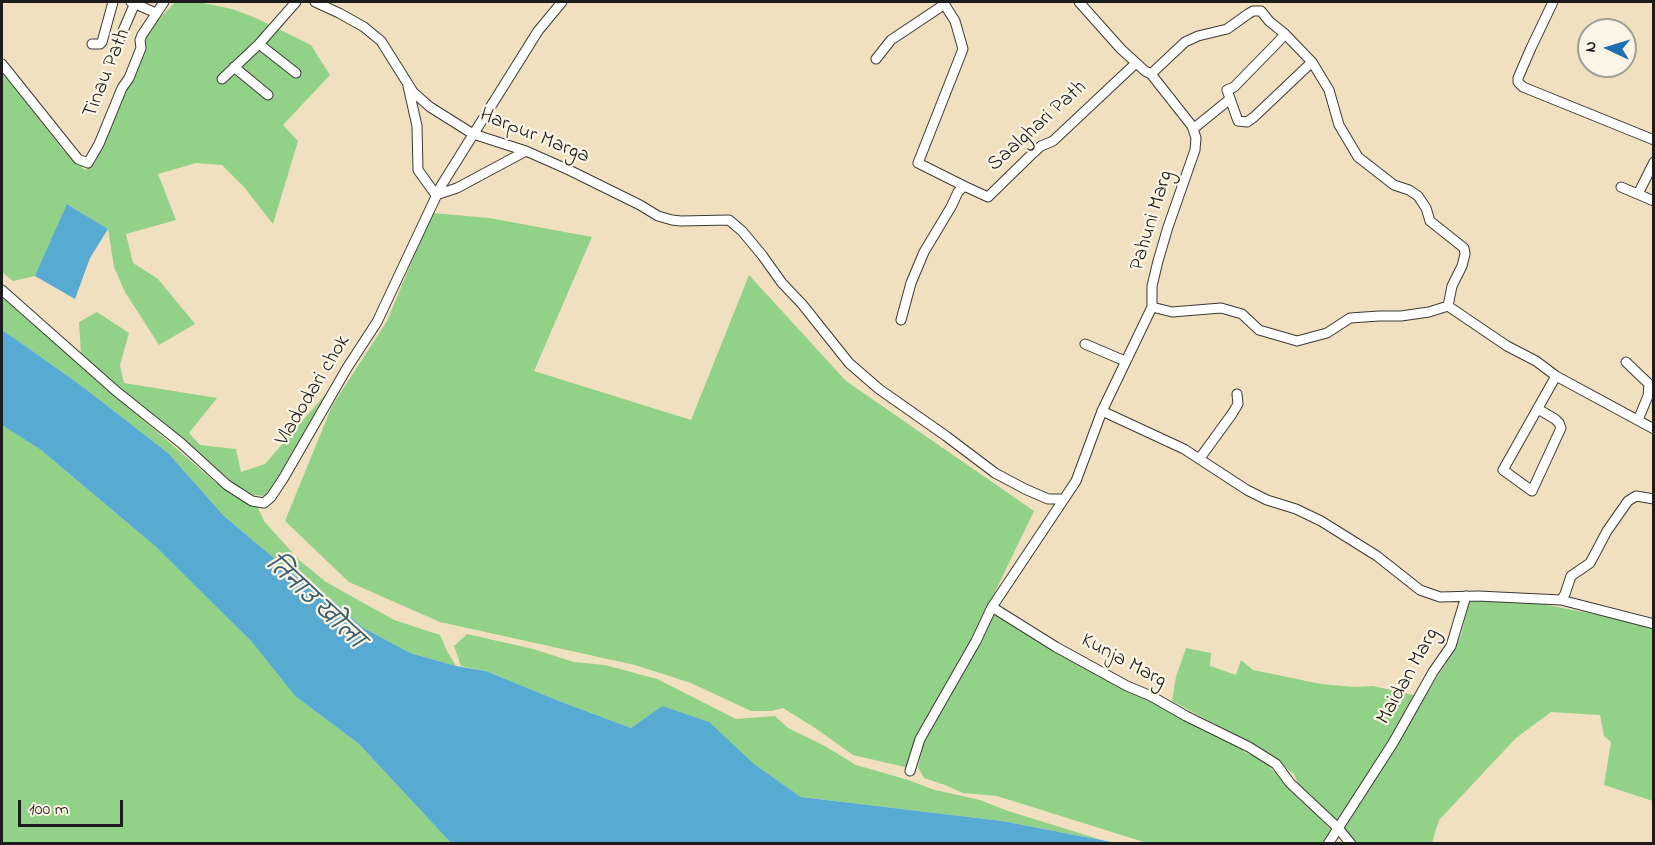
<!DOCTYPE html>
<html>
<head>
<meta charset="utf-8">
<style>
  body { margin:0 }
  #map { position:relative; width:1655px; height:845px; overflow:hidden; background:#f0e0bf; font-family:"Indie Flower",sans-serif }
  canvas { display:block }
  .frame { position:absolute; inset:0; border:3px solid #1c1c1c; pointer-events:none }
  .north { position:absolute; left:1577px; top:18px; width:60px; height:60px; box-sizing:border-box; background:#fcf5e5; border:2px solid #a29e95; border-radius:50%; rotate:274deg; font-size:16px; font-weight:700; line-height:24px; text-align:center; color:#1c1c1c }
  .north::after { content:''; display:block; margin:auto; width:21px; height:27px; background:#1f6fb2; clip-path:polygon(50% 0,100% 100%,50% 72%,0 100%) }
  .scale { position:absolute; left:18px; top:800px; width:105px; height:27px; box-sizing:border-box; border:3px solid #1c1c1c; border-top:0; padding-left:8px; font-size:18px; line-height:21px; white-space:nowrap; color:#1c1c1c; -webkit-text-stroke:4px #fcf5e5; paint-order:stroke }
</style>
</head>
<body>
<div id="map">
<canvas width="1655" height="845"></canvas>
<div class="frame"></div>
<div class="north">N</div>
<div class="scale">100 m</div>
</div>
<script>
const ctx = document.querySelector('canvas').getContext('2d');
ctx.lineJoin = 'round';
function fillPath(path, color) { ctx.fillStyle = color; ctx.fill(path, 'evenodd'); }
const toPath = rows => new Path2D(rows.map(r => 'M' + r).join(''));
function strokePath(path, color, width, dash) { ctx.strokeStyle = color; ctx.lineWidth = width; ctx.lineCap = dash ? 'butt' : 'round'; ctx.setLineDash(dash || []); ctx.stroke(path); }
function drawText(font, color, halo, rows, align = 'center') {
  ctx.font = font + ' "Indie Flower","Playpen Sans Deva",sans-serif'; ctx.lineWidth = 4.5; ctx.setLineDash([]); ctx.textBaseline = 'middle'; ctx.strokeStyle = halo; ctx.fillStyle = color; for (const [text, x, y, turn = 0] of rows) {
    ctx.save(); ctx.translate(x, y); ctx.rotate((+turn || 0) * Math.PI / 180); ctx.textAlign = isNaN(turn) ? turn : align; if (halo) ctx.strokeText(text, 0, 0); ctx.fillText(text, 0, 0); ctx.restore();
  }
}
const green = toPath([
  [175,2,198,2,232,9,256,18,311,45,330,75,283,125,298,141,273,224,244,187,222,165,196,163,158,174,176,220,126,234,133,263,158,279,195,324,159,345,125,292,114,267,108,229,69,205,35,276,13,281,2,272,2,71,63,150,85,170,95,163,115,113,136,73,149,30],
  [432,213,489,218,592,237,534,371,691,420,749,275,846,381,1034,511,981,621,918,734,909,768,853,755,815,728,783,708,771,711,751,711,691,683,635,665,440,622,349,582,285,521,332,406,387,321],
  [2,297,216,483,257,506,264,521,299,560,326,582,394,620,440,635,447,651,456,666,410,653,362,627,332,600,293,574,224,516,168,453,83,387,24,345,2,330],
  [97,312,129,333,120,365,124,383,217,398,189,433,200,445,236,449,241,472,265,464,338,380,307,427,267,496,254,495,224,478,213,465,112,385,81,354,79,322],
  [2,425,41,450,155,546,252,642,295,696,359,744,451,843,2,843],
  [1470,599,1542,604,1645,624,1653,628,1653,801,1604,785,1611,742,1604,736,1600,715,1551,712,1516,738,1439,820,1432,843,1357,843,1342,827,1452,654,1461,635],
  [995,613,1052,647,1246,748,1243,751,1248,754,1258,755,1333,832,1325,843,1147,843,997,796,963,793,945,785,924,778,918,767,925,740,949,695],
  [467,634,533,649,574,662,605,665,657,679,736,719,775,716,788,728,825,746,856,765,908,780,935,790,980,800,1008,811,1102,840,1002,821,801,797,754,764,662,706,631,728,559,701,486,671,461,666,454,646],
  [1186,648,1211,653,1210,666,1236,675,1241,660,1253,670,1321,684,1354,687,1373,686,1418,696,1337,823,1299,785,1294,774,1258,747,1172,701,1176,677]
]);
const water = toPath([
  [67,204,108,229,90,258,75,299,35,276],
  [2,330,24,345,83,387,168,453,224,516,293,574,332,600,362,627,410,653,456,666,486,671,559,701,631,728,662,706,709,722,754,764,801,797,1002,821,1117,843,451,843,359,744,295,696,252,642,155,546,41,450,2,425]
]);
const minor = toPath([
  [131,2,156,13],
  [315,2,339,13,364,27,381,41,413,92,430,107,473,134,526,151,569,170,640,205,658,216,672,220,681,221,729,220,742,231,762,255,782,283,802,304,849,363,879,389,946,436,995,473,1025,489,1048,499,1064,499,1076,481,1102,411,1184,449,1247,490,1267,500,1296,509,1321,521,1377,556,1420,590,1440,597,1478,596,1561,600,1654,624],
  [943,2,955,21,963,49,918,163,964,186],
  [1079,2,1121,49,1145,71,1151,74,1192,126,1196,138,1195,150,1168,227,1158,261,1152,286,1152,307,1172,312,1221,308,1242,314,1259,330,1297,341,1327,333,1350,318,1379,316,1401,316,1429,312,1448,306,1507,346,1536,361,1556,376,1654,429],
  [1553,2,1531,48,1518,78,1518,82,1523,87,1654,140],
  [1285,34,1278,42,1234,87,1227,90,1238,121,1247,122,1254,117,1312,62],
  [119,40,135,3],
  [92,44,100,44,102,42,113,2],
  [259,44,296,73],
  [876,59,891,40,945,4],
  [2,64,78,159,88,163,99,144,122,88,129,78,141,48,140,40,142,35,164,2],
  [234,67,268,95],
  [1151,74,1185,42,1198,36,1227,29,1248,14,1253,11,1261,11,1269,21,1285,34,1312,62,1329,90,1339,125,1358,157,1394,185,1409,190,1418,196,1426,208,1430,221,1464,248,1465,254,1462,266,1452,286,1448,306],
  [222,79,259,44,296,2],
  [408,86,417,126,418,170,436,195,457,188,526,151],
  [1193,129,1230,99],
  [1621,187,1654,201],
  [1638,194,1654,162],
  [2,290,116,391,181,443,227,485,252,501,264,503,271,497,283,479,347,368,377,322,441,186,538,31,562,2],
  [901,320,911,283,924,252,951,207,958,192,964,186,988,197,1030,156,1041,146,1053,141,1136,63],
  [1085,344,1125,361],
  [1626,362,1649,384,1648,396,1638,420],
  [1538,409,1555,419,1559,423,1561,428,1532,491,1503,470,1556,376],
  [1102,411,1152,307],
  [1200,458,1232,414,1238,404,1237,394],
  [1561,600,1565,594,1571,576,1590,563,1607,531,1628,501,1636,496,1654,499],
  [992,607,1056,647,1127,686,1151,696,1186,716,1249,747,1276,764,1290,783,1338,828,1351,844],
  [910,771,920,739,976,641,992,607,1064,499],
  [1328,844,1393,743,1433,672,1451,646,1466,596]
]);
const streetNames = [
  ["Tinau Path",108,74,-68],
  ["Saalghari Path",1038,127,-42],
  ["Harpur Marga",534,137,22],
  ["Pahuni Marg",1153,221,-73],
  ["Vladodari chok",314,391,-59],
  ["Kunja Marg",1123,662,28],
  ["Maidan Marg",1409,677,-61]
];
const waterNames = [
  ["तिनाउ खोला",313,604,43]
];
fillPath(green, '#91d188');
fillPath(water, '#57aad2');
strokePath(minor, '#3c3934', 11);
strokePath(minor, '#fff', 9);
drawText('21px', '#1c1c1c', '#fcf5e5', streetNames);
drawText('italic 22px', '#375c6e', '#fcf5e5', waterNames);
</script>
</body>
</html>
